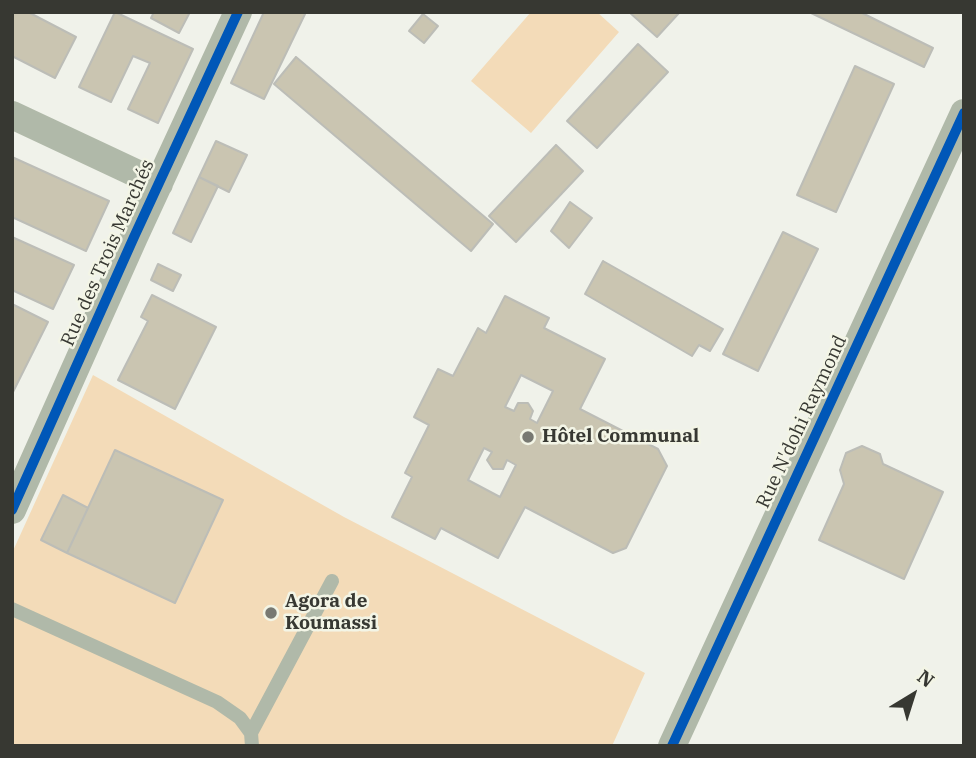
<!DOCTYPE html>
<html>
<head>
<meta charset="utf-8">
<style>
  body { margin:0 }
  #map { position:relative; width:976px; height:758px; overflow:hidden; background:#f0f2ea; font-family:"IBM Plex Serif",serif }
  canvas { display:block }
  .frame { position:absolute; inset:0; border:14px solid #373832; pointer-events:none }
  .north { position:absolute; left:878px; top:660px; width:70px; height:70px; -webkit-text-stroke:5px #f3f5e6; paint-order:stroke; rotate:38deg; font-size:19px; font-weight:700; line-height:28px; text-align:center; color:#373832 }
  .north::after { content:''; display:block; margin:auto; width:24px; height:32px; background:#373832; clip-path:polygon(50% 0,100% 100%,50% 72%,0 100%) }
</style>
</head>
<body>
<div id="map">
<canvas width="976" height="758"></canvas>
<div class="frame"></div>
<div class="north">N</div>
</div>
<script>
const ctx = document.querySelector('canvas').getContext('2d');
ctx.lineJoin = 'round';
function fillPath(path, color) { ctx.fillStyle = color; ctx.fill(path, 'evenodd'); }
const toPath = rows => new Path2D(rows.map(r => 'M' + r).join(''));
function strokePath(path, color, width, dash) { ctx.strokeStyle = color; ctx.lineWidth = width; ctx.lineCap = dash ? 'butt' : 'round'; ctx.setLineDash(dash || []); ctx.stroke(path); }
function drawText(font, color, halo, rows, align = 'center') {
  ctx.font = font + ' "IBM Plex Serif",serif'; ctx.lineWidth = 5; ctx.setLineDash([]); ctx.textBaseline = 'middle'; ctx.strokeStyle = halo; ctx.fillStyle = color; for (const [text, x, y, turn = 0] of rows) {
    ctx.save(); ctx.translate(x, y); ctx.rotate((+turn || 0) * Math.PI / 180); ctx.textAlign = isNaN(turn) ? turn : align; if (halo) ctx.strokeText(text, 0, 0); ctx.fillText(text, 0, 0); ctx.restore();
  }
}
const green = toPath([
  [531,12,597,12,619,32,531,133,471,81],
  [93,375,344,517,645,673,612,746,12,746,12,553]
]);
const building = toPath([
  [13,12,28,12,76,37,55,78,12,56,13,12],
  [115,12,193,49,158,123,128,109,150,63,133,56,111,102,79,87,115,12],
  [154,12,190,12,179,33,151,18,154,12],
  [264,12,306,12,264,99,231,83,264,12],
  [629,12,678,12,679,13,657,37,629,12],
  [809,12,860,12,933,48,924,67,809,12],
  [423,14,438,26,424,43,409,31,423,14],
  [638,44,668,72,597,148,567,121,638,44],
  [296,57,493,224,471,251,274,84,296,57],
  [855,66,894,84,836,212,797,195,855,66],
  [216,141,247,155,229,192,199,177,216,141],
  [556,145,583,171,516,242,489,216,556,145],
  [12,157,109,201,86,251,12,217,12,157],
  [199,177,218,186,191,242,173,233,199,177],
  [570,202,592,218,569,248,551,231,570,202],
  [783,232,818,249,758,371,723,354,783,232],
  [12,237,74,265,53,309,12,290,12,237],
  [603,261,723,329,710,351,699,345,692,356,585,294,603,261],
  [158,264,181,275,173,291,151,280,158,264],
  [152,295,216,327,175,409,118,380,148,321,141,317,152,295],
  [505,296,549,318,544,328,605,359,580,409,658,449,667,466,626,548,613,553,525,507,498,558,441,528,435,539,392,517,412,477,405,473,429,425,414,417,438,369,453,376,478,328,486,333,505,296],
  [521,375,553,391,537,423,530,419,533,411,528,403,518,403,514,411,505,407,521,375],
  [484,448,492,452,487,460,493,469,503,469,507,460,516,465,500,497,468,480,484,448],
  [12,304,48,322,12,394,12,304],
  [862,446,880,454,883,464,943,492,904,579,819,540,844,484,840,470,846,453,862,446],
  [115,450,223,500,175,603,67,553,115,450],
  [63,495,88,508,67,553,41,540,63,495]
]);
const service = toPath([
  [12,609,217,702,240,718,251,733],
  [252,746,251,733,332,581]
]);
const minor = toPath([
  [12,115,159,184],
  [12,510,134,237,238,12],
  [672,746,964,113]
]);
const cycleway = toPath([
  [12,510,134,237,238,12],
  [672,746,964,113]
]);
const markers = [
  [528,437,7,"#787972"],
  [271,613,7,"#787972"]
];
const streetNames = [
  ["Rue des Trois Marchés",108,253,-66],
  ["Rue N'dohi Raymond",802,422,-65]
];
const poiNames = [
  ["Hôtel Communal",542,437],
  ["Agora de",285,602],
  ["Koumassi",285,624]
];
fillPath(green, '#f3dbb8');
fillPath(building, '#cac5b1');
strokePath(building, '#bcbdb7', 2);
strokePath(service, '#b0b9a9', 14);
strokePath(minor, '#b0b9a9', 28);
strokePath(cycleway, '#0057b8', 10);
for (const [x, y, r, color] of markers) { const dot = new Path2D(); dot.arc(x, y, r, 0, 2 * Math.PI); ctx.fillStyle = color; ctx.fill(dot); strokePath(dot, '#f3f5e6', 2.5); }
drawText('19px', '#373832', '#f3f5e6', streetNames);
drawText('bold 19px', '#373832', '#f3f5e6', poiNames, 'left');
</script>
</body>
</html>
